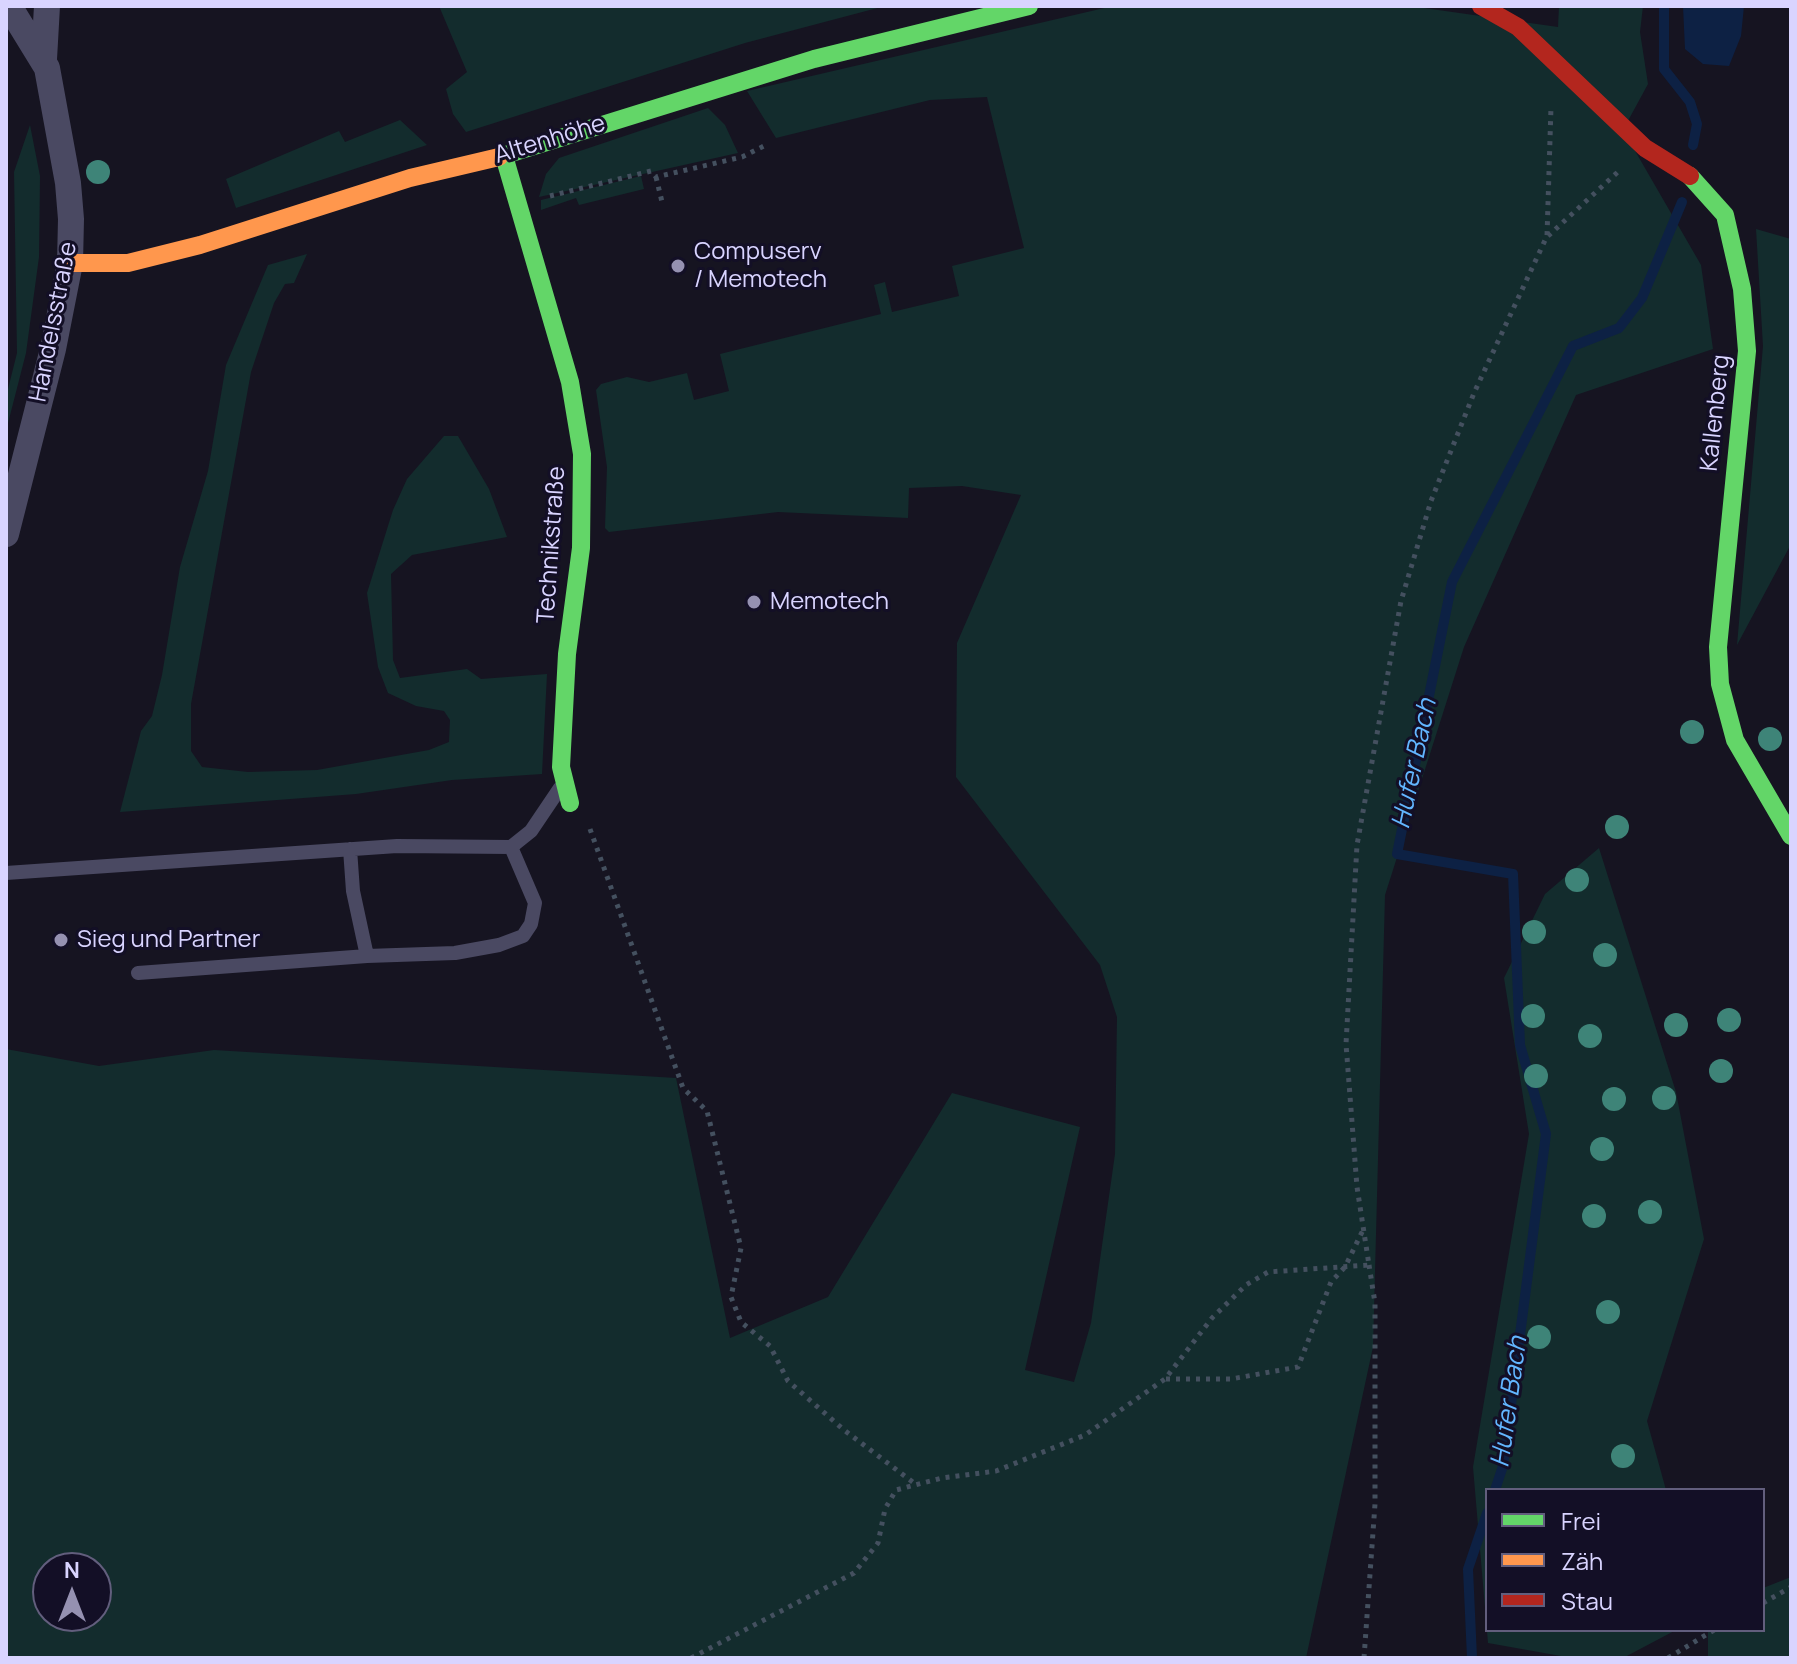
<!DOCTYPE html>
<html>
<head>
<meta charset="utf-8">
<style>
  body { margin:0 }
  #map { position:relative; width:1797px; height:1664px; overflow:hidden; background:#161421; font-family:Manrope,sans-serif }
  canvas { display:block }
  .frame { position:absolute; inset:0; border:8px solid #d9d4ff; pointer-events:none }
  .legend { position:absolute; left:1485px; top:1488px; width:280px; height:144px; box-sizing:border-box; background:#130f26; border:2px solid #625e7d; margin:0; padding:10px 14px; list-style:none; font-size:24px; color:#d9d4ff }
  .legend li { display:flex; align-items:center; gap:16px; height:40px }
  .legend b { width:40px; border:2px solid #625e7d }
  .north { position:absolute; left:32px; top:1552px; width:80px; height:80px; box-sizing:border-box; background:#130f26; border:2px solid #625e7d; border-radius:50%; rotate:0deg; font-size:22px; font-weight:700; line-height:32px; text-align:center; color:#d9d4ff }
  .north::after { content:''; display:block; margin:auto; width:28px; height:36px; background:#9591b1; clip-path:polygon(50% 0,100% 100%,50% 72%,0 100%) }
</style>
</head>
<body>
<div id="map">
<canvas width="1797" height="1664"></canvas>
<div class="frame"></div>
<ul class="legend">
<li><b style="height:10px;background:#63d668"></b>Frei</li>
<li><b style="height:10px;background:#ff974d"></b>Zäh</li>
<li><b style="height:10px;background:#b3261e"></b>Stau</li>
</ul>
<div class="north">N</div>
</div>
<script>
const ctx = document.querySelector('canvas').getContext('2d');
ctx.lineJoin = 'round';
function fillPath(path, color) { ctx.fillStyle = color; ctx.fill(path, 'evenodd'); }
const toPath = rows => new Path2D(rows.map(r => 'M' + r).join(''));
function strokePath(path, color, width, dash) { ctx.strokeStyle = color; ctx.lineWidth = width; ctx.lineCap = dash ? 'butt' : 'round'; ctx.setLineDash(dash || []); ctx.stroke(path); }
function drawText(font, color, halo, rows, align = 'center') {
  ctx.font = font + ' Manrope,sans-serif'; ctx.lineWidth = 6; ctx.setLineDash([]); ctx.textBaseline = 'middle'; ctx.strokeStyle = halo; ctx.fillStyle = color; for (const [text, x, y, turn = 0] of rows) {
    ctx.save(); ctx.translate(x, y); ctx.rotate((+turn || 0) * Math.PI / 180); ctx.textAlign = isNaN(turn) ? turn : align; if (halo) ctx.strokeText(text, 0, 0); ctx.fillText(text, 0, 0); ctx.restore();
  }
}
const green = toPath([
  [439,6,885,6,745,43,466,132,453,114,446,89,467,72],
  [1113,6,1410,6,1558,27,1559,6,1643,6,1640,32,1648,84,1623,130,1701,265,1713,349,1576,395,1464,647,1385,895,1373,1347,1306,1658,6,1658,6,1049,99,1066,214,1050,676,1078,730,1338,828,1297,952,1093,1080,1127,1025,1370,1074,1382,1091,1323,1115,1154,1117,1017,1100,965,956,777,957,643,1021,495,962,486,909,488,908,518,778,512,609,532,605,528,607,467,596,390,601,384,627,377,649,382,687,373,694,400,729,391,720,354,881,314,874,285,885,282,892,312,959,296,952,266,1024,248,987,97,930,100,776,138,747,91],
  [48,1568,96,1568,96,1616,48,1616],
  [708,108,725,125,738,153,539,197,546,174,559,158],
  [400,120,427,145,236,208,226,179,339,131,345,142],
  [30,125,40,176,39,257,26,353,6,431,6,397,17,353,14,172],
  [641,176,644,189,579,205,576,198,541,210,541,200],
  [1756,229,1791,239,1791,544,1737,645,1763,346],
  [307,254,294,283,285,284,274,303,251,372,191,704,191,751,202,767,248,772,317,770,429,750,449,742,450,720,444,711,416,706,388,693,378,667,367,593,393,510,407,479,444,436,458,436,489,489,507,537,412,555,391,574,393,660,400,678,467,669,481,679,547,674,542,774,452,780,356,794,120,812,141,731,152,716,162,675,180,567,208,471,226,365,268,265],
  [1599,848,1676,1092,1704,1239,1647,1421,1666,1490,1487,1490,1487,1630,1676,1630,1623,1658,1572,1658,1488,1643,1473,1467,1529,1134,1504,978,1545,894],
  [1791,1577,1791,1658,1708,1658,1708,1630,1763,1630,1763,1588]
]);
const water = toPath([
  [1683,6,1744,6,1741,36,1729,66,1703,64,1685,49]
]);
const stream = toPath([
  [1664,6,1664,69,1690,102,1697,124,1693,145],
  [1495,1490,1503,1466,1546,1134,1520,1045,1513,874,1397,854,1452,582,1573,346,1619,328,1642,298,1682,202],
  [1472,1658,1468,1569,1487,1513]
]);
const path = toPath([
  [656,177,663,206],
  [550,196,651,171,656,177,742,157,766,145],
  [1548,236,1620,170],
  [590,829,683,1088,707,1111,741,1248,731,1297,741,1322,770,1346,788,1381,844,1430,914,1483],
  [1166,1379,1231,1379,1298,1367,1331,1282,1345,1267,1363,1230],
  [1763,1603,1791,1587],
  [691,1658,854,1573,878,1543,885,1509,896,1490,942,1478,996,1471,1085,1435,1165,1379,1212,1318,1246,1285,1268,1272,1369,1265,1357,1187,1346,1044,1357,845,1401,601,1431,501,1474,393,1547,236,1551,107],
  [1364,1658,1375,1504,1375,1303,1369,1265],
  [1668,1658,1714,1630]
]);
const lane = toPath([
  [350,849,353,891,367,956,455,953,499,945,523,936,531,924,535,903,511,847],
  [6,873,397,846,511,847,531,831,560,788],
  [138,973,367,956]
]);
const street = toPath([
  [44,59,47,6],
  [6,534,53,349,70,263,71,219,68,183,47,68,9,6]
]);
const fast = toPath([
  [504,156,570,382,582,454,581,548,567,654,561,767,570,803],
  [499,157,814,59,1029,6],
  [1690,176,1725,215,1742,289,1747,351,1718,647,1720,684,1735,740,1791,836]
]);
const slow = toPath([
  [70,263,128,263,200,245,410,178,499,157]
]);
const jam = toPath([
  [1481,6,1518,27,1645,148,1690,176]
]);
const trees = [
  [98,172],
  [1692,732],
  [1770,739],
  [1617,827],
  [1577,880],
  [1534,932],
  [1605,955],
  [1533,1016],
  [1729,1020],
  [1676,1025],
  [1590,1036],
  [1721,1071],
  [1536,1076],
  [1664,1098],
  [1614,1099],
  [1602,1149],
  [1650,1212],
  [1594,1216],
  [1608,1312],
  [1539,1337],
  [1623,1456]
];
const markers = [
  [678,266,8,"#9591b1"],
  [754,602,8,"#9591b1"],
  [61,940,8,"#9591b1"]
];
const streetNames = [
  ["Altenhöhe",550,140,-17],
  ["Handelsstraße",54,322,-79],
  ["Kallenberg",1716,413,-84],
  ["Technikstraße",552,545,-86]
];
const poiNames = [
  ["Compuserv",694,252],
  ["/ Memotech",694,280],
  ["Memotech",770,602],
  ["Sieg und Partner",77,940]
];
const waterNames = [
  ["Hufer Bach",1415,764,-78],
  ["Hufer Bach",1510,1402,-82]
];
fillPath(green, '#132c2d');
fillPath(water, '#0d2144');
strokePath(stream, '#0d2144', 10);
strokePath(path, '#44505f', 5, [4, 6]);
strokePath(lane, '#4a4962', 14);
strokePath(street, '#4a4962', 26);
strokePath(fast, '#63d668', 18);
strokePath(slow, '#ff974d', 18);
strokePath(jam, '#b3261e', 18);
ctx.fillStyle = '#3e8478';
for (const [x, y] of trees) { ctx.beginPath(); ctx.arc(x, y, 12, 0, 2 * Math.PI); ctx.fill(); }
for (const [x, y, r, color] of markers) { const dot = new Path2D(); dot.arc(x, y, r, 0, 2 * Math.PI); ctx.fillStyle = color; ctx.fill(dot); strokePath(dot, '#130f26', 3); }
drawText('24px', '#d9d4ff', '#130f26', streetNames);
drawText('24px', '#d9d4ff', '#130f26', poiNames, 'left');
drawText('italic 26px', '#62b6ff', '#130f26', waterNames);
</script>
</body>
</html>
